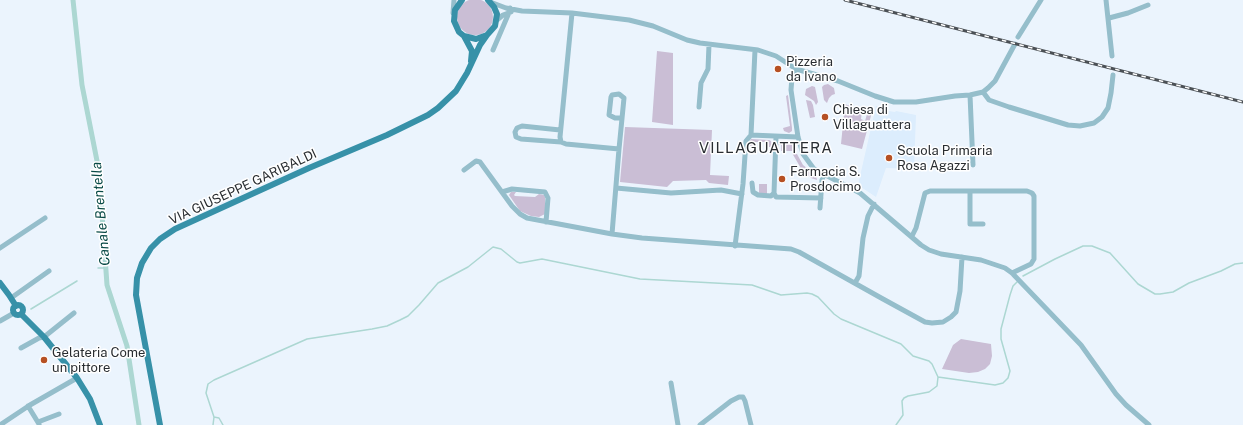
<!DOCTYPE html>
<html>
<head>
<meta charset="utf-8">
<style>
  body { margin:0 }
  canvas { display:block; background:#ebf4fd }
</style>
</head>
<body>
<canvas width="1243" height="425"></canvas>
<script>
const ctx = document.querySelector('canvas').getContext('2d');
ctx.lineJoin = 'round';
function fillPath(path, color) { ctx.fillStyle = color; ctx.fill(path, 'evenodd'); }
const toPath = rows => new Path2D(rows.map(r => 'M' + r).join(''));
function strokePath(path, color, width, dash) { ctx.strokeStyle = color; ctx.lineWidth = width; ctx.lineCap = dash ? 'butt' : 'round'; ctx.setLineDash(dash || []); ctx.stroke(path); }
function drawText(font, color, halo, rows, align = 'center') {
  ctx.font = font + ' "Public Sans",sans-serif'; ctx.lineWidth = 3; ctx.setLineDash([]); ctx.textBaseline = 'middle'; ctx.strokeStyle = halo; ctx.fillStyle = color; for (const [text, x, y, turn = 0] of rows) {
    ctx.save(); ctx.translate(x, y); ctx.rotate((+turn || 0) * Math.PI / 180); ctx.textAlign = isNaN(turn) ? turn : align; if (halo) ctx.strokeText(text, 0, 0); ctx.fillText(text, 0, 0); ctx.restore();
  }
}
const built = toPath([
  [876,106,879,106,879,109,882,110,895,112,896,111,916,115,914,169,886,168,876,197,858,185]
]);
const green = toPath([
  '457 17a18 18 0 1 1 36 0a18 18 0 1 1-36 0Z',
  [657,51,673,53,673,125,652,122],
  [828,84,834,88,835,94,832,95,829,98,827,103,824,100,822,87,824,85],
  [812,86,815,87,818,102,816,105,814,101,805,95,806,89],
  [788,95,792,128,792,131,789,133,784,131,783,128,790,126,786,96],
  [806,100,811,101,813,105,815,117,810,118],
  [845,104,862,111,861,119,865,121,868,111,872,112,862,149,841,144],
  [625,127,712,130,710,175,729,176,728,185,709,183,706,180,673,181,667,187,620,182],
  [751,139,769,140,771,141,772,147,769,147,768,142,754,142,754,146,749,146,749,142],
  [781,141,791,141,794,143,795,151,781,151,781,145,778,145],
  [792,153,797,154,803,165,816,175,817,180,811,178,802,170],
  [759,184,767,184,767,194,759,194],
  [511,192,516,192,514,195,515,196,535,197,539,194,544,195,545,197,545,214,539,217,531,216,520,211,509,195],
  [961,339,991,344,992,356,990,364,985,369,978,372,969,373,942,369,953,345]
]);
const stream = toPath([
  [98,268,106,268],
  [1023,276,1055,259,1083,246,1092,246,1110,253,1138,284,1155,294,1160,294,1173,292,1189,283,1221,271,1235,264,1243,263],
  [31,309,77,281],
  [214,417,219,418,223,425],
  [213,425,214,417,206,393,208,384,214,380,307,339,372,329,387,326,400,320,408,316,419,305,438,283,468,267,493,247,501,249,517,262,520,263,542,259,640,279,752,285,781,295,807,293,812,294,818,297,834,314,841,319,901,344,913,356,929,361,932,364,938,377,995,385,1003,383,1008,378,1010,371,1001,339,1001,329,1010,295,1013,286,1017,282],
  [896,425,903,415,902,401,904,398,908,396,929,392,937,386,938,377]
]);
const canal = toPath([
  [73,0,82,85,99,171,107,285,127,346,139,425]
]);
const minor = toPath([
  [1106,0,1112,56],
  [490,2,506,8,522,11,572,13,629,20,653,26,687,40,700,43,758,50,776,56,796,69,838,81,875,96,894,102,916,102,955,96,970,95,983,92,988,88,995,81,1015,44],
  [453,13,454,0],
  [572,13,560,137,561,142,566,144,619,149,612,234],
  [1109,18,1128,13,1148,5],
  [497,20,503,15,511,12],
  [1018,37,1041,0],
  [493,50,508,15,510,8],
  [796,69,792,77,791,90,798,137,803,154,814,169,860,193,921,245,929,250,941,254,981,260,1005,268,1012,273,1081,345,1116,394,1126,405,1149,425],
  [983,92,989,100,1009,107,1068,125,1080,126,1094,123,1102,117,1108,108,1111,93,1113,75],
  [970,95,973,165],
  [699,107,701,83,708,69,709,45],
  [560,130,522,126,517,128,515,132,516,137,521,139,561,142],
  [751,135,755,50],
  [776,137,774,193,776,197,821,198],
  [619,149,624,98,619,94,612,95,611,97,609,115,615,118,622,118],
  [464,170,476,161,480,162,512,206,520,214,527,218,612,234,642,238,791,249,799,252,883,299,925,322,932,323,943,322,951,317,956,312,960,291,962,257],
  [752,183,753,192,758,195,771,196,774,193],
  [616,188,671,193,721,190,742,194],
  [970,191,970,224,983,224],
  [502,192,512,189,545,192,548,198,546,222],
  [820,208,822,180,824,174],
  [912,236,916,228,925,193,930,191,1027,191,1032,193,1034,196,1034,259,1031,264,1012,273],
  [735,246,743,184,746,141,751,135,798,137],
  [0,248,45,218],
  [855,283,859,276,863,238,868,216,874,204],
  [11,298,49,271],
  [0,321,14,313],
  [21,348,39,338,44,337,74,313],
  [671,383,678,425],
  [28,406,39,424],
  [38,422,59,414],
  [0,425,30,405,77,378],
  [700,425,731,401,739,397,743,397,745,401,751,425]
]);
const major = toPath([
  [462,0,455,10,454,21,459,32,464,36,476,39,487,35,495,26,497,14,494,7,488,0],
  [464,36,472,51,471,61],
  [0,283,9,295,16,306],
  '13 310a5 5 0 1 1 10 0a5 5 0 1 1-10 0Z',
  [21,314,44,337,77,378,90,399,100,425],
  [160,425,136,295,137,278,142,263,151,248,160,239,175,229,309,168,387,135,428,115,438,108,456,91,467,73,480,45,487,35]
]);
const rail = toPath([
  [845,0,1243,102]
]);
const markers = [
  [778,69,4,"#b65023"],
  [825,117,4,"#b65023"],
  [889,158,4,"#b65023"],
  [782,179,4,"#b65023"],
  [44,360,4,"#b65023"]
];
const poiNames = [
  ["Pizzeria",786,62],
  ["da Ivano",786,77],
  ["Chiesa di",833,110],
  ["Villaguattera",833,125],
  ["Scuola Primaria",897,151],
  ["Rosa Agazzi",897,166],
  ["Farmacia S.",790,172],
  ["Prosdocimo",790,187],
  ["Gelateria Come",52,353],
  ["un pittore",52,368]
];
const streetNames = [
  ["VIA GIUSEPPE GARIBALDI",243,187,-25]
];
const waterNames = [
  ["Canale Brentella",101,214,-95]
];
const quarterNames = [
  ["VILLAGUATTERA",766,148]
];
fillPath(built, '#dcedfd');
fillPath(green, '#cabed5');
strokePath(stream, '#acd7d2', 1.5);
strokePath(canal, '#acd7d2', 5);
strokePath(minor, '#95becb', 5);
strokePath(major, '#3791a8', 6);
strokePath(rail, '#4b5055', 3);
strokePath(rail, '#fff', 1.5, [4.5]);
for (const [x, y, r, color] of markers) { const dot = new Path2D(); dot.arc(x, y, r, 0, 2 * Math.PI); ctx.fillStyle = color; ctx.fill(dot); strokePath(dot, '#fff', 1.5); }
drawText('13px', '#292d31', '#fff', poiNames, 'left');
drawText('13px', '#292d31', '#fff', streetNames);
drawText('italic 14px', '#094a46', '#fff', waterNames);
ctx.letterSpacing = '1px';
drawText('15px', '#292d31', '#fff', quarterNames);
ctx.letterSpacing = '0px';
</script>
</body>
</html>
